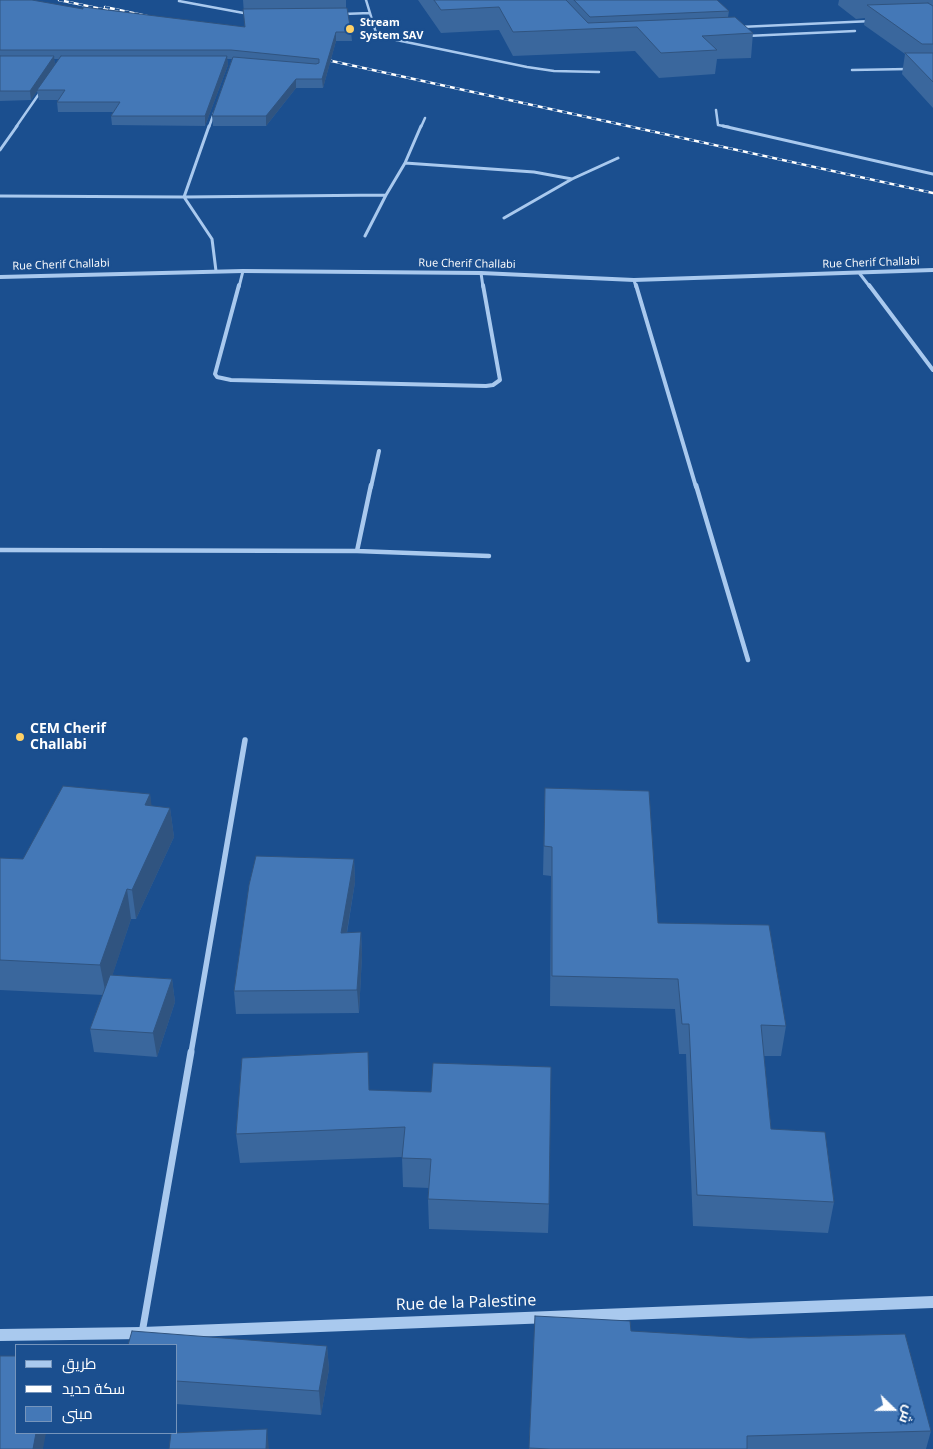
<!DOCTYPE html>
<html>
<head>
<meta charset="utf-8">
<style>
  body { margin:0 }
  #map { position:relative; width:933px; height:1449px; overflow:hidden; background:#1b4f8f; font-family:"Open Sans",Cairo,sans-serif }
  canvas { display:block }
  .legend { position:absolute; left:15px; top:1344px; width:162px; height:90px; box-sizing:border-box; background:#1b4f8f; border:1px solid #7695bc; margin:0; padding:6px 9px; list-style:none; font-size:15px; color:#fff }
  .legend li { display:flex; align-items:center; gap:10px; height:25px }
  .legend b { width:25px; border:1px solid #7695bc }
  .north { position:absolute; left:868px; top:1384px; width:50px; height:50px; -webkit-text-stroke:4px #1b4f8f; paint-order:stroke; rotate:112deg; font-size:14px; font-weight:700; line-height:20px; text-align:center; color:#fff }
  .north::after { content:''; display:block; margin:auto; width:18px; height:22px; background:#fff; clip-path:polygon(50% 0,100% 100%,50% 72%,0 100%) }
</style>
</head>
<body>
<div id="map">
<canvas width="933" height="1449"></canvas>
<ul class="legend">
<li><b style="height:6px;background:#a9c9ee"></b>طريق</li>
<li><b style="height:6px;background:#fff"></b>سكة حديد</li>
<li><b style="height:14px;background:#4478b7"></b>مبنى</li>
</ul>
<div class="north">ش</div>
</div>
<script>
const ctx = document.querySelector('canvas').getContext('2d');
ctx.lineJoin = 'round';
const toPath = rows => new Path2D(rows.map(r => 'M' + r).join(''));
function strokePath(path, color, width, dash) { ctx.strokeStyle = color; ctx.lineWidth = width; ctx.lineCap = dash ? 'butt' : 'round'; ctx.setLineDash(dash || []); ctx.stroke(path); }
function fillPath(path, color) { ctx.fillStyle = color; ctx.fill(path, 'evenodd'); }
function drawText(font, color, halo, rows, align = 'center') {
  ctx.font = font + ' "Open Sans",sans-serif'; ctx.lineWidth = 4.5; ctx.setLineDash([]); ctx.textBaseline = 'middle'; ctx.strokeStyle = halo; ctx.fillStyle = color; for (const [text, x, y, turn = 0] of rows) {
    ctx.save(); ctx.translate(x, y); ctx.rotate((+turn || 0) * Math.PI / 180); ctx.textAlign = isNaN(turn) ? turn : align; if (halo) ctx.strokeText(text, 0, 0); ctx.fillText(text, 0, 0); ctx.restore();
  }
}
const minorFar5 = toPath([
  [366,0,377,36,527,67,554,71,599,72],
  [179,1,249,14],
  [343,14,370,13],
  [740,27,872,21],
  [747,36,855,31],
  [852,70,908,69],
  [716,110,718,125,729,127],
  [16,127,41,91],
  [209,127,214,113],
  [421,127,425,118]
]);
const minorFar4 = toPath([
  [209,126,184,197,386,195,365,236],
  [723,126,933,174],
  [0,150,17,126],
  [405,163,421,126],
  [572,179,618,158],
  [386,195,405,163,534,172,572,179,504,218],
  [0,196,184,197,212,239,216,271],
  [481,273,483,287],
  [860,274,870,287],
  [634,280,636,287],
  [239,287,243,271]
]);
const minorFar3 = toPath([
  [239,285,215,374,217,377,231,380,486,386,493,385,500,380,483,285],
  [636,285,696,487],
  [869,285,933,370],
  [371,487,379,451]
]);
const minorFar2 = toPath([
  [696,485,748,660],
  [0,550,357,551,489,556],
  [357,551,371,485]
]);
const minorFar1 = toPath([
  [191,1053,245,740]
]);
const minor = toPath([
  [142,1333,191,1052]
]);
const tertiary = toPath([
  [933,268,933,272,634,282,481,275,243,273,0,279,0,275,243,269,481,271,634,278,933,268],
  [933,1296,933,1308,142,1339,0,1341,0,1329,142,1327,933,1296]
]);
const rail = toPath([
  [59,0,111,11],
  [105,7,147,16],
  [318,58,933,193]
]);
const wall = toPath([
  [0,0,245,27,243,0,346,0,346,8,351,32,352,41,336,41,323,88,296,88,266,126,213,126,212,116,232,59,227,59,228,65,205,126,112,125,111,116,113,112,58,112,57,102,58,100,39,100,37,91,31,100,0,101],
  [54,59,59,59,55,65],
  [418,0,717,0,729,11,728,17,753,33,751,58,717,59,715,74,659,78,635,51,513,56,499,30,441,33],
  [839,0,933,0,933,108,902,74,905,54,864,25,865,18,856,19,838,5],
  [545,788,658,923,786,1026,781,1056,764,1056,771,1129,834,1202,828,1233,693,1226,686,1054,679,1054,675,1009,550,1006,551,876,543,875],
  [150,794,151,806,170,808,174,837,136,919,131,919,112,976,172,979,175,1002,157,1057,94,1052,90,1029,103,995,0,990,0,858,23,859],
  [354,859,355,882,347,933,361,932,362,955,359,1013,236,1014,234,991],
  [370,1090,549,1204,548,1233,429,1229,428,1199,429,1188,403,1187,402,1157,240,1163,236,1134],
  [535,1316,631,1331,931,1431,926,1449,529,1449],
  [176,1345,327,1346,329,1369,321,1415,176,1404]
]);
const shadedWall = toPath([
  [336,32,336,41,323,88,322,79],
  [54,56,55,65,31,100,30,91],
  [227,56,228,65,205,126,205,116],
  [296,79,296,88,266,126,266,116],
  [150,794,154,823,145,805],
  [170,808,174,837,136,919,132,890],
  [354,859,355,882,343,955,341,933],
  [127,889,131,919,106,995,100,965],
  [361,932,362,955,359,1013,357,990],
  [172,979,175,1002,157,1057,153,1033],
  [327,1346,329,1369,321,1415,319,1391],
  [267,1429,269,1449,266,1449],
  [36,1433,46,1433,43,1449,33,1449]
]);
const building = toPath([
  [0,0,32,0,83,9,83,7,245,27,243,9,347,8,351,32,336,32,322,79,296,79,266,116,212,116,233,57,316,64,319,63,319,59,231,50,0,50,0,0],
  [434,0,566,0,588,23,735,17,753,33,702,36,717,50,661,53,637,27,513,32,499,7,441,10,434,0],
  [574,0,717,0,729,11,590,17,574,0],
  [928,3,933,6,933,44,922,44,867,5,928,3],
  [905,53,933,53,933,82,905,53],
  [0,56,54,56,30,91,0,91,0,56],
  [61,56,227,56,205,116,111,116,120,102,57,102,65,90,37,90,61,56],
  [63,786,150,794,145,805,170,808,132,890,127,889,100,965,0,960,0,858,23,859,63,786],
  [545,788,649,791,658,923,769,925,786,1026,761,1025,771,1129,825,1132,834,1202,697,1195,689,1024,682,1024,678,979,552,976,552,847,544,846,545,788],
  [256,856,354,859,341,933,361,932,357,990,234,991,249,885,256,856],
  [110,975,172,979,153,1033,90,1029,110,975],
  [368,1052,369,1090,431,1092,433,1063,551,1067,549,1204,428,1199,431,1159,402,1158,405,1127,236,1134,242,1058,368,1052],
  [535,1316,630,1321,631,1331,749,1338,905,1334,931,1431,747,1436,747,1449,550,1449,529,1448,535,1316],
  [132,1331,327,1346,319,1391,176,1381,176,1345,128,1345,132,1331],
  [0,1356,16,1356,16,1433,36,1433,33,1449,0,1449,0,1356],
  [267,1429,266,1449,169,1449,171,1433,267,1429]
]);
const markers = [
  [350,29,5,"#ffd166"],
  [20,737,5,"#ffd166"]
];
const farPoinames = [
  ["Stream",360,23],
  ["System SAV",360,36]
];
const farStreetnames = [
  ["Rue Cherif Challabi",871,263,-2],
  ["Rue Cherif Challabi",467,264,1],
  ["Rue Cherif Challabi",61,265,-2]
];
const poiNames = [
  ["CEM Cherif",30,729],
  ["Challabi",30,745]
];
const nearStreetnames = [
  ["Rue de la Palestine",466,1303,-2]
];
strokePath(minorFar5, '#a9c9ee', 2.5);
strokePath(minorFar4, '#a9c9ee', 3);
strokePath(minorFar3, '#a9c9ee', 4);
strokePath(minorFar2, '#a9c9ee', 4.5);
strokePath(minorFar1, '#a9c9ee', 5.5);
strokePath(minor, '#a9c9ee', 7);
fillPath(tertiary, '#a9c9ee');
strokePath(rail, '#fff', 2.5);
strokePath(rail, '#1b4f8f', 2, [5]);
fillPath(wall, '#3a679d');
fillPath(shadedWall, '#305480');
fillPath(building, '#4478b7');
strokePath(building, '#305480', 1);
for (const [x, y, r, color] of markers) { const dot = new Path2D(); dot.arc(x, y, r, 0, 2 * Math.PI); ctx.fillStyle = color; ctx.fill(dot); strokePath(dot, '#1b4f8f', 2); }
drawText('bold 11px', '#fff', '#1b4f8f', farPoinames, 'left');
drawText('11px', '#fff', '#1b4f8f', farStreetnames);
drawText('bold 14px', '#fff', '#1b4f8f', poiNames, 'left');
drawText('16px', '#fff', '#1b4f8f', nearStreetnames);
</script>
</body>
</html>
